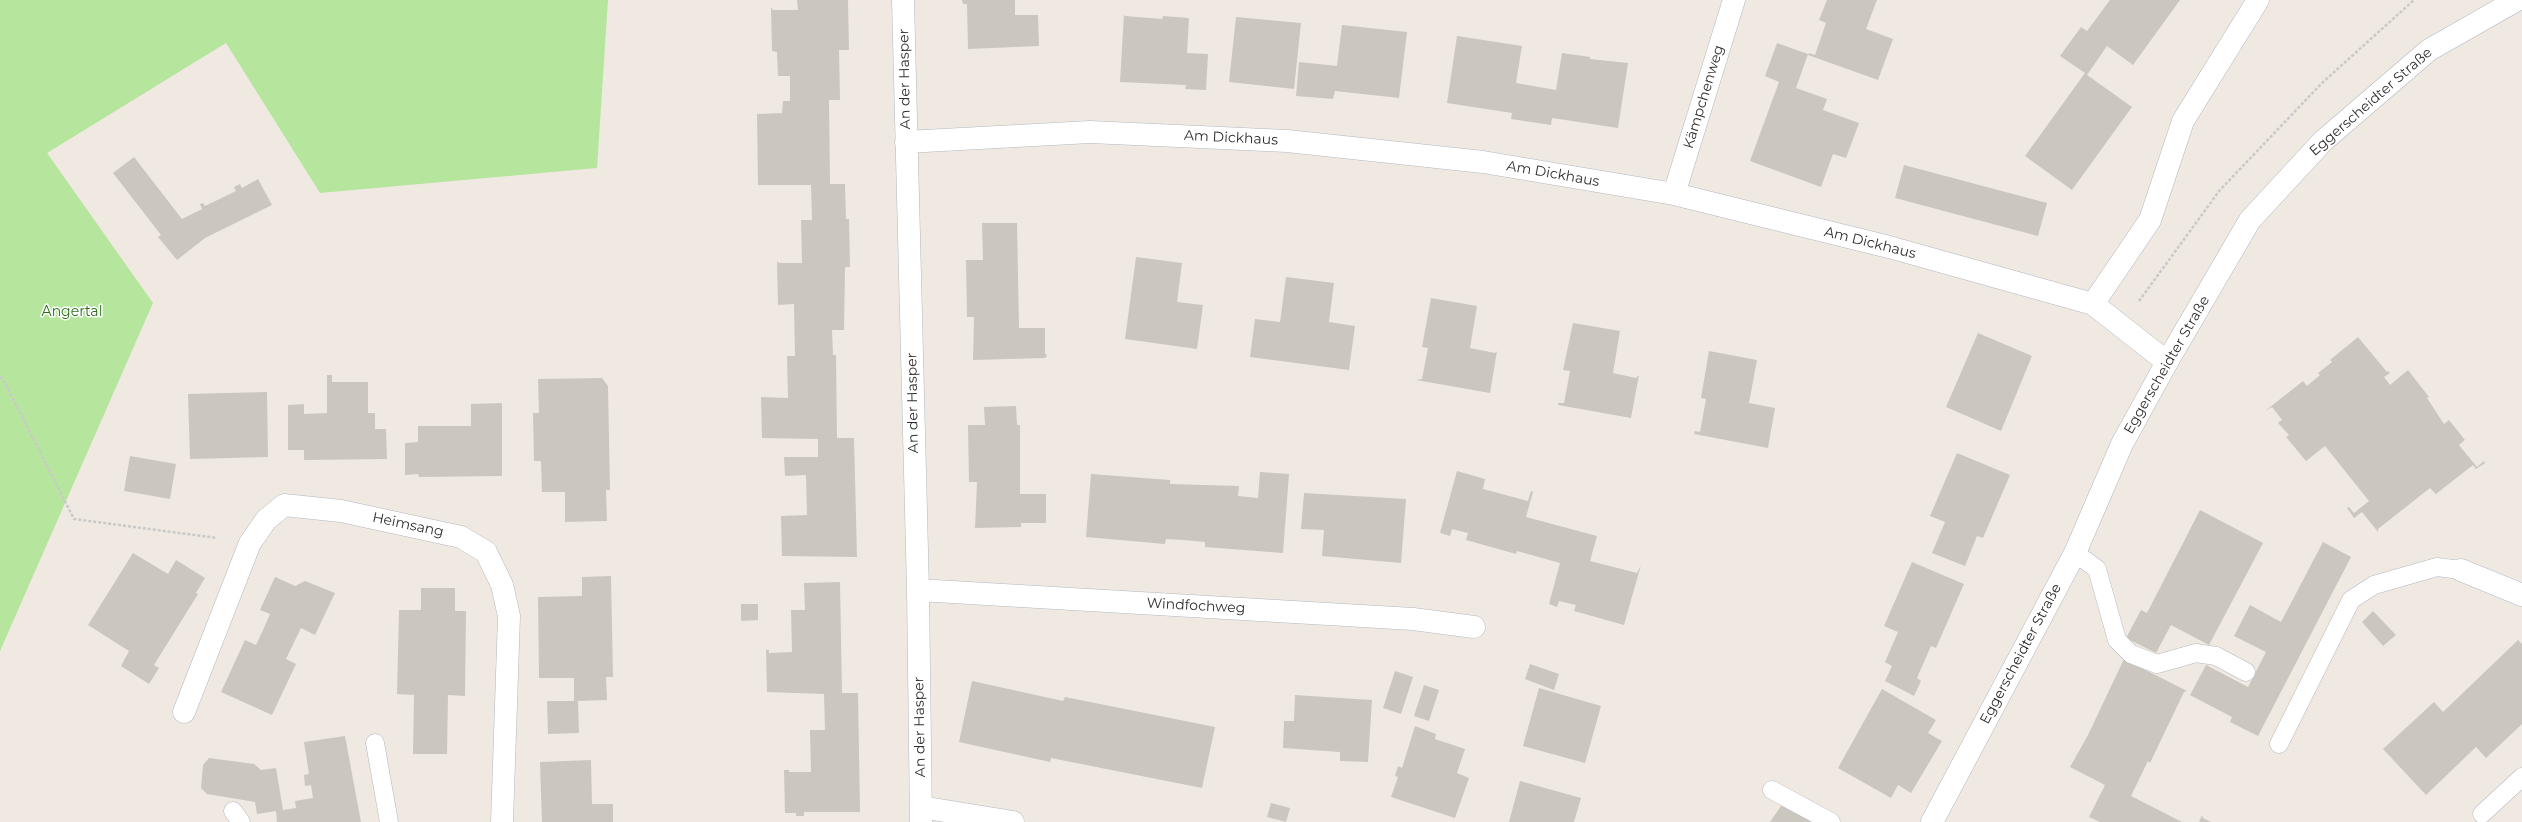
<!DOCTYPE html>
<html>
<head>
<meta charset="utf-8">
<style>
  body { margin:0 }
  canvas { display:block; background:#efe9e1 }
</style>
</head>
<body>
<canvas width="2522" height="822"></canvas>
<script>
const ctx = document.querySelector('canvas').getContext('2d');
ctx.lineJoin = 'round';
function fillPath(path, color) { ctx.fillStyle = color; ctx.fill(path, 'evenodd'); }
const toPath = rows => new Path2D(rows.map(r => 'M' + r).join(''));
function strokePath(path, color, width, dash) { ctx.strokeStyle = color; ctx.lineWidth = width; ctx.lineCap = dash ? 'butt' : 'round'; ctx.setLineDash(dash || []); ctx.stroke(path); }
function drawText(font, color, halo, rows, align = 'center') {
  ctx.font = font + ' Montserrat,sans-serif'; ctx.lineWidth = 3; ctx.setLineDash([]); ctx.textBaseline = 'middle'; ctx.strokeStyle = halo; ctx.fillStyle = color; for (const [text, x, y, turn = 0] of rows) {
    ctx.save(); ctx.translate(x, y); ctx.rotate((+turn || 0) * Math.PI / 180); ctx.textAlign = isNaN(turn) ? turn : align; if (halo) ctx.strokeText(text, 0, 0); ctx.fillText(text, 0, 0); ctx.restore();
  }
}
const green = toPath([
  [0,0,608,0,597,168,320,193,226,43,47,153,153,303,0,651]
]);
const building = toPath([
  [797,0,848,0,849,50,839,50,840,100,829,100,830,184,845,184,846,219,849,219,850,267,845,267,844,330,832,330,833,355,836,355,837,438,854,438,857,557,782,556,781,516,807,515,806,475,785,476,784,457,818,457,818,439,762,438,761,397,788,398,787,356,795,356,794,304,778,305,777,261,779,263,802,263,801,220,812,220,811,185,758,185,757,114,782,113,783,101,790,101,790,76,778,76,777,52,772,51,771,7,773,10,798,10],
  [962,0,1015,0,1015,15,1038,15,1039,46,968,49,967,4,963,4],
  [1827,0,1877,0,1866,29,1893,39,1878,80,1808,55,1809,53,1815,55,1826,23,1819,20],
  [2110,0,2180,0,2133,65,2107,46,2087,75,2132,107,2072,190,2025,156,2085,73,2060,56,2081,27,2087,31],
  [1124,14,1125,16,1162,19,1163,16,1189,18,1187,53,1208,54,1206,90,1185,89,1186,85,1120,82],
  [1236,17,1301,23,1294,89,1229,82],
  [1342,25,1407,32,1399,98,1335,91,1333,99,1296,96,1299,62,1337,66],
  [1457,36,1522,46,1516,83,1556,90,1562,53,1590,57,1590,59,1628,63,1618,128,1552,118,1551,125,1511,119,1512,113,1447,103],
  [1777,43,1808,54,1796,88,1827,99,1823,110,1859,123,1846,158,1833,154,1821,187,1750,161,1779,82,1765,76],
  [134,157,182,219,202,209,200,204,203,203,205,206,236,191,234,187,240,184,242,188,258,179,272,205,205,238,177,260,158,237,161,235,113,173],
  [1904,165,2047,203,2038,236,1895,198],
  [982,223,1017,223,1019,328,1045,328,1045,353,1047,356,1045,358,973,360,974,317,967,317,966,260,983,260],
  [1136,257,1182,263,1177,302,1203,305,1197,349,1125,339],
  [1286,277,1334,283,1329,322,1355,326,1349,370,1250,357,1255,319,1280,322],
  [1431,298,1477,306,1470,348,1495,353,1497,351,1490,393,1416,380,1422,379,1428,348,1422,347],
  [1573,323,1620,331,1613,373,1636,378,1639,375,1631,418,1558,405,1558,403,1564,403,1570,371,1563,370],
  [1978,333,2032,356,2001,431,1946,407],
  [2358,337,2387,372,2388,371,2390,373,2384,377,2390,385,2408,370,2429,397,2427,398,2444,424,2449,420,2465,440,2459,445,2477,467,2484,461,2485,463,2476,469,2473,465,2436,494,2430,488,2378,529,2378,532,2362,512,2354,518,2347,508,2349,507,2354,513,2369,501,2325,446,2306,461,2286,437,2289,435,2278,423,2282,420,2272,407,2265,411,2303,381,2307,386,2320,375,2318,373,2332,362,2330,360],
  [1709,351,1757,360,1749,403,1775,408,1768,448,1694,434,1695,431,1700,432,1706,399,1701,398],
  [327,375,332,375,332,382,368,382,368,413,375,413,375,429,386,429,387,459,304,460,304,450,288,450,288,405,304,404,304,414,327,413],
  [602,378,608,386,610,490,606,490,607,521,565,522,565,492,542,492,541,461,534,461,533,413,539,413,538,379],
  [267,392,268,457,190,459,188,394],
  [502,403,502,476,419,477,418,474,405,475,405,443,418,442,418,426,471,426,471,404],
  [1016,406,1017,425,1020,425,1020,494,1046,494,1046,523,1021,523,1021,527,975,528,977,482,969,482,968,425,985,425,984,407],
  [1957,453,2010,475,1983,538,1977,536,1965,566,1932,553,1945,522,1930,516],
  [130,456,176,464,170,499,124,491],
  [1457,471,1485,479,1483,489,1528,501,1531,491,1533,492,1526,517,1597,536,1590,561,1637,573,1641,565,1624,625,1574,611,1576,605,1559,601,1557,607,1549,604,1560,563,1517,551,1516,554,1466,540,1468,533,1452,529,1450,536,1440,533],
  [1260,472,1289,474,1283,553,1205,547,1205,542,1183,540,1166,539,1165,544,1086,537,1091,474,1170,480,1170,484,1239,486,1238,496,1258,498],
  [1304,493,1406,499,1401,563,1322,556,1324,530,1301,529],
  [2200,510,2263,543,2209,645,2171,625,2156,653,2126,638,2141,610,2147,613],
  [2323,542,2351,557,2258,736,2230,722,2232,717,2190,695,2206,665,2248,687,2266,652,2234,636,2250,605,2281,622],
  [133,553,168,574,176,560,205,578,196,593,198,594,154,665,159,668,149,684,121,666,129,651,88,625],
  [1912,562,1964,584,1936,648,1931,646,1917,678,1921,681,1914,696,1885,681,1892,666,1885,662,1898,632,1884,626],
  [611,576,613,677,606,677,607,700,578,701,579,733,548,734,547,701,574,701,574,678,539,678,538,597,582,596,582,577],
  [275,577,295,586,305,581,335,593,315,635,301,628,286,659,296,664,272,715,221,692,245,640,256,645,263,630,270,614,260,610],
  [840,582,842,693,858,693,860,812,804,812,804,816,796,816,796,813,785,813,784,770,789,770,789,772,811,772,810,730,825,730,824,694,767,692,766,650,769,650,769,653,792,652,791,610,805,610,804,583],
  [421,588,455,588,455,611,466,611,465,696,448,695,447,754,413,754,414,695,397,694,399,610,421,610],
  [741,604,758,604,758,620,741,621],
  [2373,611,2396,635,2383,646,2362,622],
  [2518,640,2522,644,2522,724,2486,758,2476,747,2426,795,2383,749,2434,702,2443,712],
  [2124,659,2187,691,2184,692,2150,763,2148,761,2131,796,2182,822,2100,822,2089,817,2105,785,2070,767,2088,735],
  [1530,664,1559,674,1554,690,1525,679],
  [1395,671,1413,677,1401,714,1383,708],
  [972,681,1063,701,1065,697,1215,727,1202,788,1051,758,1050,762,959,742],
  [1424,685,1439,690,1429,721,1414,716],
  [1539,688,1601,706,1585,763,1523,746],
  [1882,689,1936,720,1928,733,1942,741,1911,793,1898,785,1891,798,1838,768],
  [1295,695,1372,700,1368,762,1340,761,1340,752,1283,748,1284,721,1294,721],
  [1415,726,1436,734,1435,739,1465,749,1457,773,1469,778,1455,818,1391,797,1398,777,1395,776,1398,766,1402,768],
  [345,736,361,822,277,822,276,811,257,814,255,802,207,794,201,788,203,765,209,758,254,764,261,770,276,768,283,810,296,808,295,801,313,798,311,785,305,786,304,775,309,774,304,742],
  [591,760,592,804,613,804,613,822,542,822,540,762],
  [1520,781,1581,798,1574,822,1509,822],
  [1271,803,1290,808,1286,822,1267,817],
  [1783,803,1818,822,1770,822],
  [2202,815,2203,818,2211,822,2199,822]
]);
const path = toPath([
  [2139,301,2220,190,2322,83,2414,0],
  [0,377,3,379,74,519,217,538]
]);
const lane = toPath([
  [2075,553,2097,569,2117,640,2131,654,2157,664,2196,653,2216,656,2246,672],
  [375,743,389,822],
  [2279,744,2351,600,2374,585,2437,567,2461,570],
  [1772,790,1831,822],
  [233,811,241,822],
  [2482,814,2522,777]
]);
const street = toPath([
  [903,0,918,590,921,822],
  [906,142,1090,132,1287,141,1483,162,1674,194,1889,247,2093,304,2167,362],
  [1674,194,1734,0],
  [2093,304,2150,220,2183,121,2258,0],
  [2461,570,2522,595],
  [918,590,1413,619,1474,627],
  [184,712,250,543,266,520,284,505,341,511,461,537,486,552,502,585,509,616,502,822],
  [921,807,1013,822]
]);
const secondary = toPath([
  [1932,822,2075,553,2122,444,2167,362,2250,220,2323,141,2429,50,2517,0]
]);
const streetNames = [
  ["An der Hasper",905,79,-91],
  ["Kämpchenweg",1704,97,-73],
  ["Eggerscheidter Straße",2371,102,-41],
  ["Am Dickhaus",1231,138,3],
  ["Am Dickhaus",1553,174,10],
  ["Am Dickhaus",1870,243,14],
  ["Eggerscheidter Straße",2167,365,-60],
  ["An der Hasper",913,403,-91],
  ["Heimsang",408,525,12],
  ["Windfochweg",1196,606,3],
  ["Eggerscheidter Straße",2021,654,-62],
  ["An der Hasper",920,727,-91]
];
const parkNames = [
  ["Angertal",72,312]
];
fillPath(green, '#b6e59e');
fillPath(building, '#cbc7bf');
strokePath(lane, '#b4b7c1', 19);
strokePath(street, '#b4b7c1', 23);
strokePath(secondary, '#b4b7c1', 23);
strokePath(path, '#c9c9c9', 2.5, [3, 2]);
strokePath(lane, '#fff', 18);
strokePath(street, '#fff', 22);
strokePath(secondary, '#fff', 22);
drawText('14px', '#2e2e2e', '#fff', streetNames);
drawText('14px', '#2c6e1b', '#fff', parkNames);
</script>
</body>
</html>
